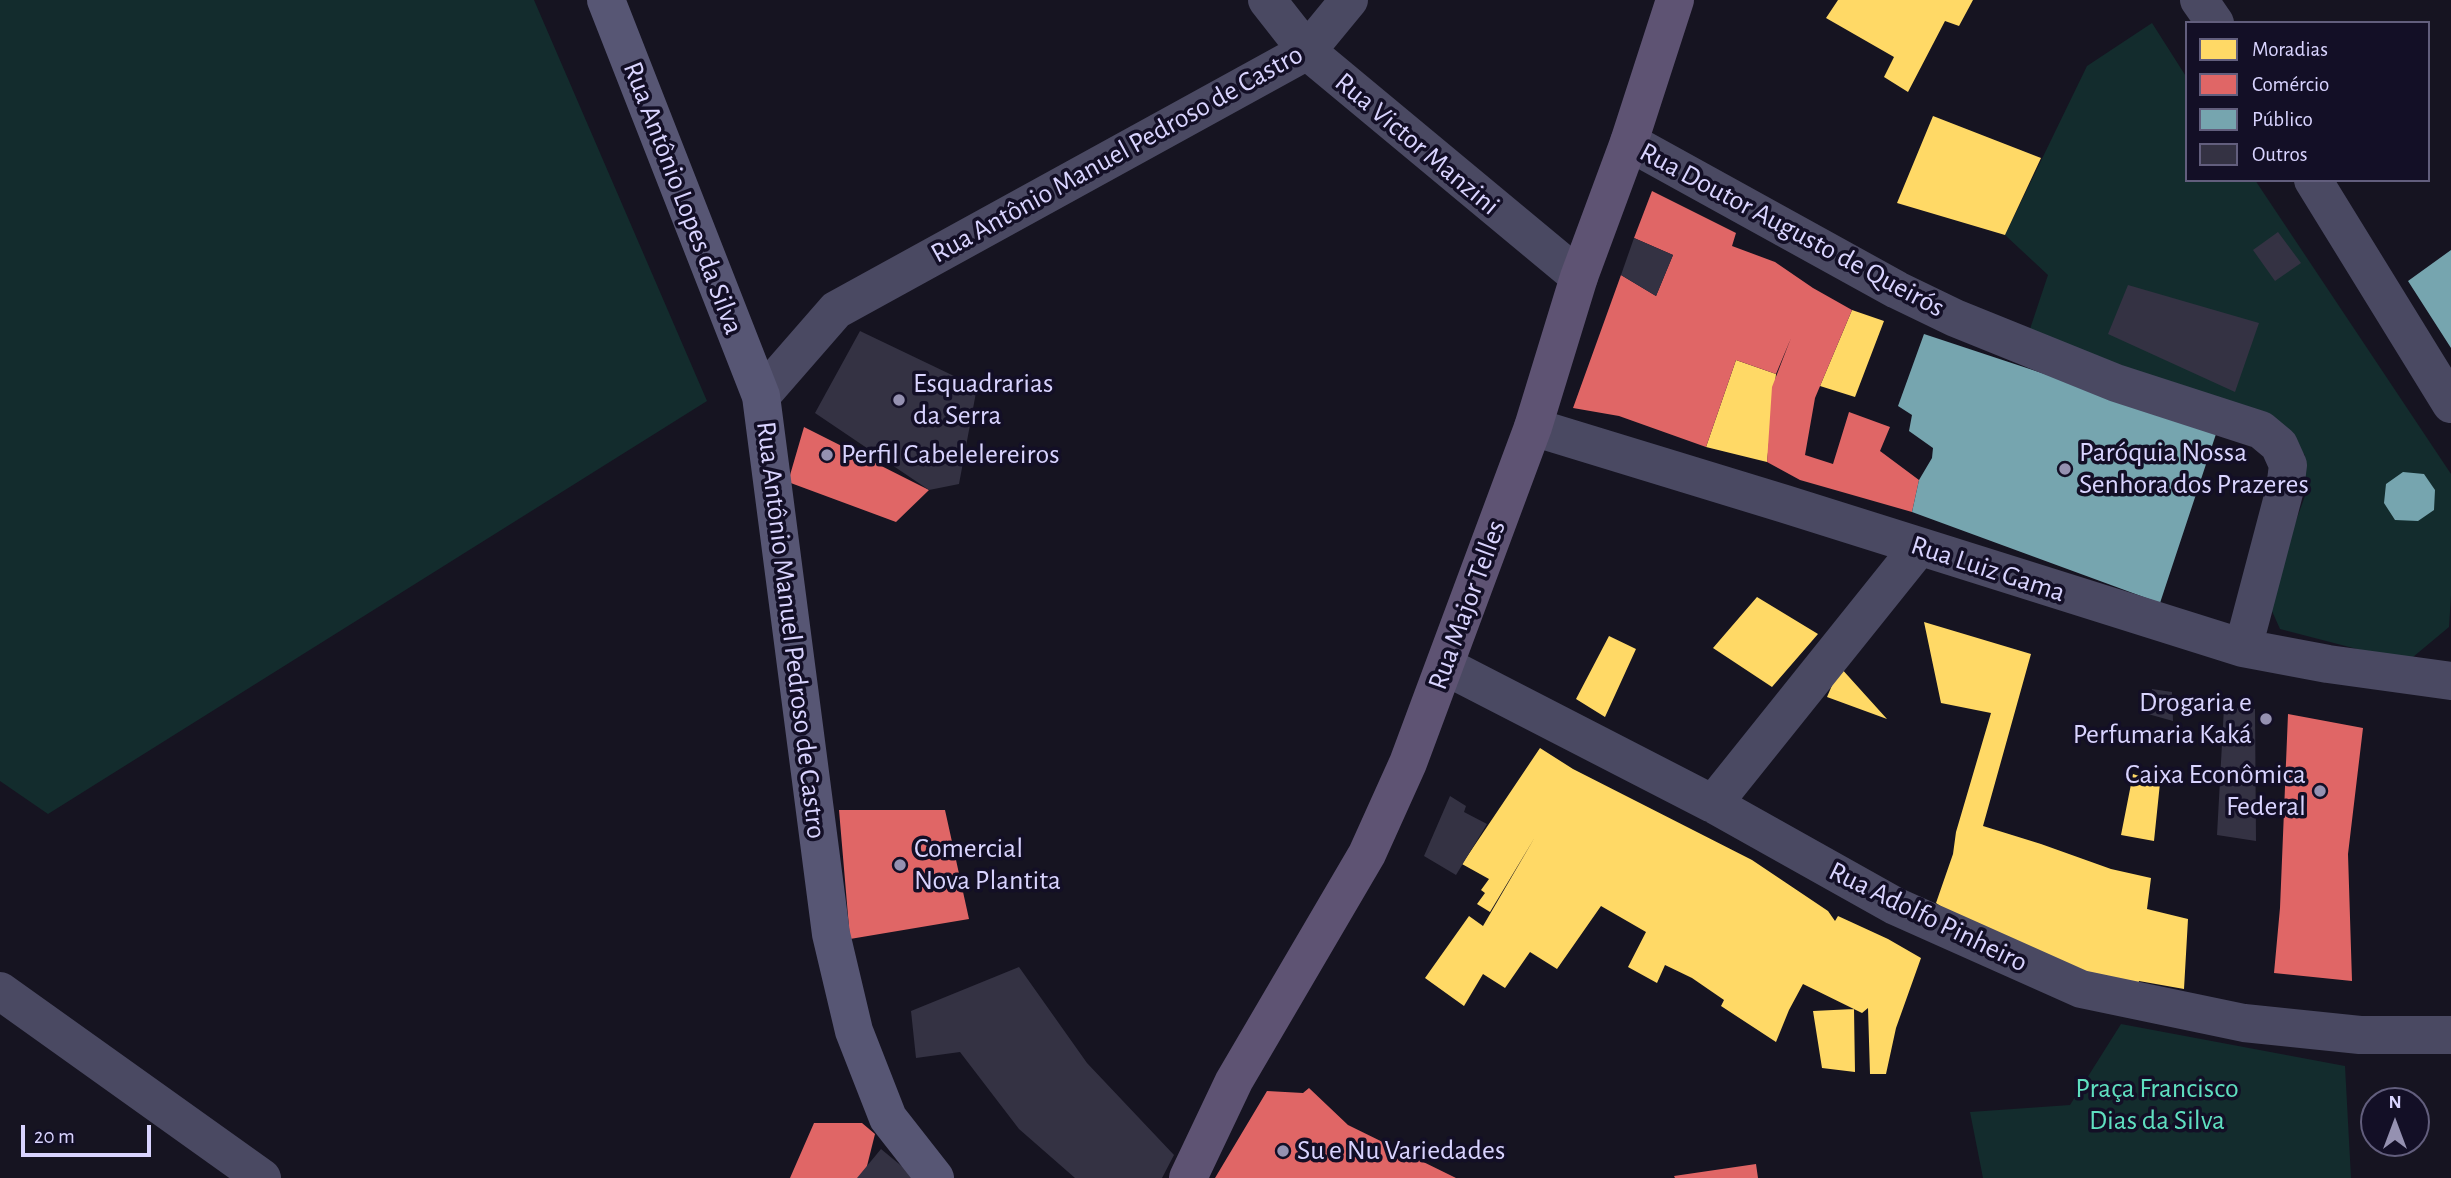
<!DOCTYPE html>
<html>
<head>
<meta charset="utf-8">
<style>
  body { margin:0 }
  #map { position:relative; width:2451px; height:1178px; overflow:hidden; background:#161421; font-family:"Alegreya Sans",sans-serif }
  canvas { display:block }
  .legend { position:absolute; left:2185px; top:21px; width:245px; height:161px; box-sizing:border-box; background:#130f26; border:2px solid #625e7d; margin:0; padding:9px 12px; list-style:none; font-size:21px; color:#d9d4ff }
  .legend li { display:flex; align-items:center; gap:14px; height:35px }
  .legend b { width:35px; border:2px solid #625e7d }
  .north { position:absolute; left:2360px; top:1087px; width:70px; height:70px; box-sizing:border-box; background:#130f26; border:2px solid #625e7d; border-radius:50%; rotate:0deg; font-size:19px; font-weight:700; line-height:28px; text-align:center; color:#d9d4ff }
  .north::after { content:''; display:block; margin:auto; width:24px; height:32px; background:#9591b1; clip-path:polygon(50% 0,100% 100%,50% 72%,0 100%) }
  .scale { position:absolute; left:21px; top:1125px; width:130px; height:32px; box-sizing:border-box; border:4px solid #d9d4ff; border-top:0; padding-left:9px; font-size:21px; line-height:24px; white-space:nowrap; color:#d9d4ff; -webkit-text-stroke:5px #130f26; paint-order:stroke }
</style>
</head>
<body>
<div id="map">
<canvas width="2451" height="1178"></canvas>
<ul class="legend">
<li><b style="height:19px;background:#ffd966"></b>Moradias</li>
<li><b style="height:19px;background:#e06666"></b>Comércio</li>
<li><b style="height:19px;background:#76a5af"></b>Público</li>
<li><b style="height:19px;background:#343243"></b>Outros</li>
</ul>
<div class="north">N</div>
<div class="scale">20 m</div>
</div>
<script>
const ctx = document.querySelector('canvas').getContext('2d');
ctx.lineJoin = 'round';
function fillPath(path, color) { ctx.fillStyle = color; ctx.fill(path, 'evenodd'); }
const toPath = rows => new Path2D(rows.map(r => 'M' + r).join(''));
function strokePath(path, color, width, dash) { ctx.strokeStyle = color; ctx.lineWidth = width; ctx.lineCap = dash ? 'butt' : 'round'; ctx.setLineDash(dash || []); ctx.stroke(path); }
function drawText(font, color, halo, rows, align = 'center') {
  ctx.font = font + ' "Alegreya Sans",sans-serif'; ctx.lineWidth = 7; ctx.setLineDash([]); ctx.textBaseline = 'middle'; ctx.strokeStyle = halo; ctx.fillStyle = color; for (const [text, x, y, turn = 0] of rows) {
    ctx.save(); ctx.translate(x, y); ctx.rotate((+turn || 0) * Math.PI / 180); ctx.textAlign = isNaN(turn) ? turn : align; if (halo) ctx.strokeText(text, 0, 0); ctx.fillText(text, 0, 0); ctx.restore();
  }
}
const green = toPath([
  [0,0,534,0,707,401,48,814,0,781],
  [2152,23,2187,78,2187,180,2255,180,2451,474,2451,596,2449,627,2407,662,2280,629,2267,600,2305,496,2305,455,2248,409,2027,338,2048,275,2005,235,2087,66],
  [2121,1024,2345,1066,2351,1178,1983,1178,1970,1112,2070,1105]
]);
const homes = toPath([
  [1838,0,1973,0,1959,26,1945,21,1908,92,1884,77,1894,57,1826,18],
  [1933,116,2041,158,2005,235,1897,203],
  [1852,310,1884,321,1855,397,1820,386],
  [1736,360,1776,374,1767,462,1706,447],
  [1757,597,1818,634,1772,687,1713,648],
  [1924,622,2031,654,1983,826,2041,844,2111,869,2151,878,2147,909,2188,919,2184,989,2139,981,2137,990,2091,976,1952,914,1936,903,1953,854,1956,832,1991,713,1941,703],
  [1609,636,1636,649,1605,717,1576,699],
  [1840,667,1887,719,1827,697],
  [1540,748,1573,769,1752,860,1828,911,1835,921,1838,916,1888,939,1921,958,1896,1028,1886,1074,1870,1074,1868,1008,1862,1013,1803,984,1789,1010,1776,1042,1721,1006,1724,1000,1692,978,1665,965,1657,983,1628,967,1646,932,1601,906,1557,969,1530,952,1505,988,1483,974,1464,1006,1425,978,1469,916,1483,926,1535,837,1490,912,1477,904,1485,893,1481,890,1489,879,1462,864],
  [2133,774,2160,783,2154,841,2121,835],
  [1854,1009,1855,1072,1822,1068,1813,1011]
]);
const shops = toPath([
  [1652,191,1736,233,1732,246,1775,262,1813,288,1852,310,1815,398,1805,455,1833,464,1849,412,1890,427,1880,451,1919,480,1912,512,1800,480,1767,462,1772,387,1791,338,1776,374,1736,360,1706,447,1619,416,1573,408,1621,275,1656,296,1673,255,1634,238],
  [804,427,929,490,896,522,788,482],
  [2288,714,2363,728,2348,854,2352,981,2274,973,2280,908],
  [839,810,945,810,969,919,850,939],
  [1309,1088,1348,1125,1456,1178,1215,1178,1267,1091,1303,1093],
  [814,1123,862,1123,875,1134,864,1178,790,1178],
  [1756,1164,1758,1178,1675,1178,1674,1176]
]);
const public = toPath([
  [2451,250,2451,348,2408,281],
  [1924,334,2217,431,2160,603,1912,512,1919,480,1932,458,1933,448,1909,431,1912,415,1898,406],
  [2403,472,2424,474,2435,490,2434,510,2418,521,2395,520,2384,503,2386,484]
]);
const building = toPath([
  [2278,232,2301,263,2275,281,2253,250],
  [1634,238,1673,255,1656,296,1621,275],
  [2128,285,2259,323,2235,392,2108,334],
  [860,331,977,387,959,484,929,490,815,413],
  [2152,689,2172,692,2173,721,2148,714],
  [2224,707,2255,709,2256,841,2217,835],
  [1450,796,1466,806,1464,812,1487,824,1456,875,1424,856],
  [1019,967,1087,1063,1174,1155,1162,1178,1075,1178,1019,1129,960,1052,916,1058,911,1011],
  [881,1149,916,1178,857,1178]
]);
const street = toPath([
  [1267,0,1307,51,1579,277],
  [2199,0,2215,23],
  [1629,142,1897,290,1955,318,2116,383,2261,430,2279,445,2288,465,2285,489,2243,648],
  [2313,180,2451,404],
  [761,396,836,310,1307,51,1349,0],
  [1533,427,1785,504,2243,648,2328,664,2451,681],
  [1445,666,1713,804,1895,906,2081,989,2244,1023,2360,1035,2451,1035],
  [1713,804,1919,547],
  [0,991,262,1178]
]);
const secondary = toPath([
  [606,0,761,396,831,934,854,1031,888,1118,935,1178]
]);
const primary = toPath([
  [1188,1178,1234,1081,1367,854,1408,763,1533,427,1579,277,1629,142,1675,0]
]);
const markers = [
  [899,400,7,"#9591b1"],
  [827,455,7,"#9591b1"],
  [2065,469,7,"#9591b1"],
  [2266,719,7,"#9591b1"],
  [2320,791,7,"#9591b1"],
  [900,865,7,"#9591b1"],
  [1283,1151,7,"#9591b1"]
];
const streetNames = [
  ["Rua Victor Manzini",1417,144,40],
  ["Rua Antônio Manuel Pedroso de Castro",1117,154,-29],
  ["Rua Antônio Lopes da Silva",683,198,69],
  ["Rua Doutor Augusto de Queirós",1792,230,28],
  ["Rua Luiz Gama",1988,569,18],
  ["Rua Major Telles",1467,605,-70],
  ["Rua Antônio Manuel Pedroso de Castro",791,630,83],
  ["Rua Adolfo Pinheiro",1928,917,26]
];
const poiNames = [
  ["Esquadrarias",913,384],
  ["da Serra",913,416],
  ["Paróquia Nossa",2079,453],
  ["Senhora dos Prazeres",2079,485],
  ["Perfil Cabelelereiros",841,455],
  ["Drogaria e",2252,703,"right"],
  ["Perfumaria Kaká",2252,735,"right"],
  ["Caixa Econômica",2306,775,"right"],
  ["Federal",2306,807,"right"],
  ["Comercial",914,849],
  ["Nova Plantita",914,881],
  ["Su e Nu Variedades",1297,1151]
];
const parkNames = [
  ["Praça Francisco",2157,1089],
  ["Dias da Silva",2157,1121]
];
fillPath(green, '#132c2d');
fillPath(homes, '#ffd966');
fillPath(shops, '#e06666');
fillPath(public, '#76a5af');
fillPath(building, '#343243');
strokePath(street, '#4a4962', 38);
strokePath(secondary, '#575674', 38);
strokePath(primary, '#5e5373', 38);
for (const [x, y, r, color] of markers) { const dot = new Path2D(); dot.arc(x, y, r, 0, 2 * Math.PI); ctx.fillStyle = color; ctx.fill(dot); strokePath(dot, '#130f26', 2.5); }
drawText('28px', '#d9d4ff', '#130f26', streetNames);
drawText('28px', '#d9d4ff', '#130f26', poiNames, 'left');
drawText('28px', '#5fe0c0', '#130f26', parkNames);
</script>
</body>
</html>
